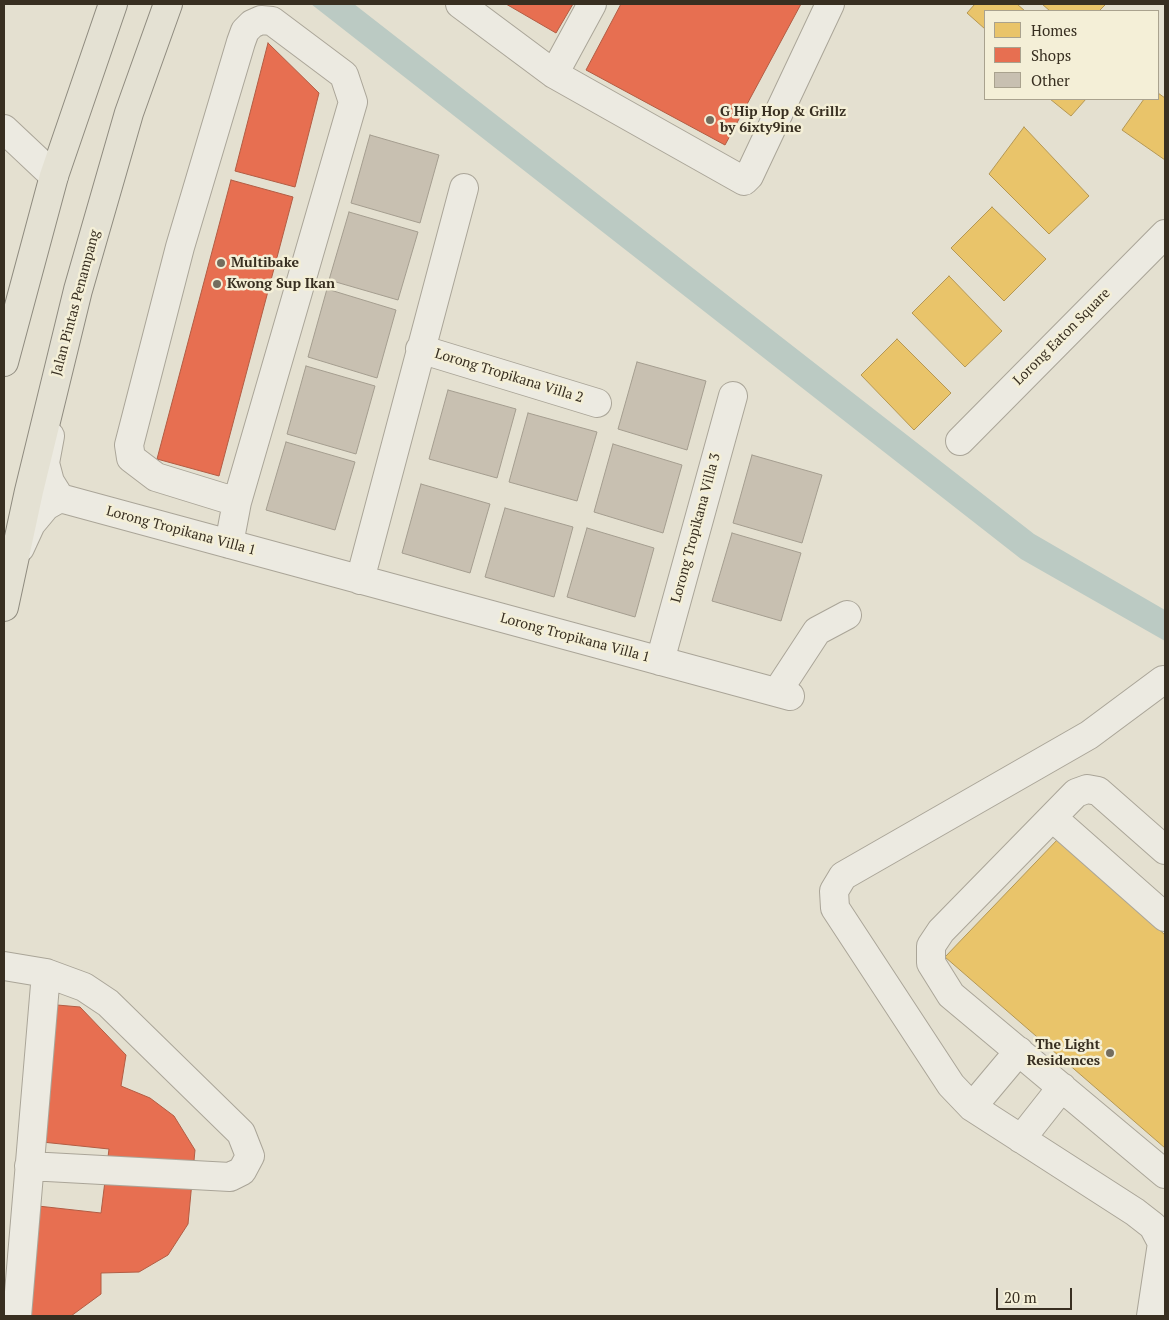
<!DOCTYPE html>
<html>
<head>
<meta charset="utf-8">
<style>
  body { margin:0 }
  #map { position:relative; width:1169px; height:1320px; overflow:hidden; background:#e4e0d0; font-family:"PT Serif",serif }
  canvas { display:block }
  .frame { position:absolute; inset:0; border:5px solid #382f21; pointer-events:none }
  .legend { position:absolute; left:984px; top:10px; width:175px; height:90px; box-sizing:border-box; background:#f4efd7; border:1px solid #a9a28e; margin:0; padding:6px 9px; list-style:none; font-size:15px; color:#382f21 }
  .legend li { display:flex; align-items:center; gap:10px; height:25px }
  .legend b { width:25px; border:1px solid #a9a28e }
  .scale { position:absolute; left:996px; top:1288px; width:76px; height:22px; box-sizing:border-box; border:2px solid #382f21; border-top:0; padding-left:6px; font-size:15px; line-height:18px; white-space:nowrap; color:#382f21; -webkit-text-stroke:4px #f4efd7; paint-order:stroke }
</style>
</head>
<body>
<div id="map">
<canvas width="1169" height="1320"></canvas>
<div class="frame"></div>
<ul class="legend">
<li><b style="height:14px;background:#e9c46a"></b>Homes</li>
<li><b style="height:14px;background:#e76f51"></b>Shops</li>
<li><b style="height:14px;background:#c8c0b1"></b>Other</li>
</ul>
<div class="scale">20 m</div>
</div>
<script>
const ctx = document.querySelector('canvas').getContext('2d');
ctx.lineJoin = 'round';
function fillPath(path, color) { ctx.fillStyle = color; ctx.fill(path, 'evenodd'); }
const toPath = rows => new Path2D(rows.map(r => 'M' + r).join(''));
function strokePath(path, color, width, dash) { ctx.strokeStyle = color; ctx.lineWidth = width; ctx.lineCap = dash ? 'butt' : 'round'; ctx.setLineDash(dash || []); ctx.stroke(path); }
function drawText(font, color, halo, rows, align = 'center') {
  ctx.font = font + ' "PT Serif",serif'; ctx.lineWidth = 5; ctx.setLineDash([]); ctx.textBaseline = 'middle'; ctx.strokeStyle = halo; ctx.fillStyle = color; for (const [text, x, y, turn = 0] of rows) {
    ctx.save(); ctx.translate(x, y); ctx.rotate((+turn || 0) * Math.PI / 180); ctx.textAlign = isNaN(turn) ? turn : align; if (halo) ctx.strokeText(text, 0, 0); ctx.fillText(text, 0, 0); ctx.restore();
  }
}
const water = toPath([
  [311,4,354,4,1034,534,1165,610,1165,641,1021,559]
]);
const homes = toPath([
  [975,4,1017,4,1025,11,985,11,985,29,967,13,975,4],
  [1042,4,1106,4,1099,11,1050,11,1042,4],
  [1158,93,1165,98,1165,160,1122,130,1144,99,1158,99,1158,93],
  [1050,99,1086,99,1071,116,1050,99],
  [1024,127,1089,196,1049,234,989,174,1024,127],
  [992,207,1046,259,1004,301,951,248,992,207],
  [949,276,1002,331,965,367,912,313,949,276],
  [897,339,951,393,914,430,861,375,897,339],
  [1059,838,1165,935,1165,1148,945,957,1059,838]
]);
const shops = toPath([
  [506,4,573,4,556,33,506,4],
  [621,4,801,4,725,145,586,70,621,4],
  [268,43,319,93,295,187,235,171,268,43],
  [231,180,293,197,219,476,157,459,231,180],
  [57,1005,80,1007,126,1055,121,1086,150,1098,174,1116,195,1150,188,1224,168,1255,139,1272,101,1273,101,1294,71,1316,26,1316,38,1206,101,1213,109,1149,42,1142,57,1005]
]);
const building = toPath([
  [370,135,439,155,420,223,351,203,370,135],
  [349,212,418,232,398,300,329,280,349,212],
  [327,289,396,310,377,378,308,357,327,289],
  [637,362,706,381,687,450,618,429,637,362],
  [306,366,375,386,356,454,287,434,306,366],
  [448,390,516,409,497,478,429,459,448,390],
  [528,413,597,432,577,501,509,482,528,413],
  [286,442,355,462,335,530,266,510,286,442],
  [613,444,682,465,663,533,594,512,613,444],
  [752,455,822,475,802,543,733,523,752,455],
  [421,484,490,504,470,573,402,553,421,484],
  [505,508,573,527,554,597,485,577,505,508],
  [587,528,654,548,635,617,567,597,587,528],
  [732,533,801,553,781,621,712,601,732,533]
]);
const minor = toPath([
  [460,4,554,74,744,181,749,176,830,4],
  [554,74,592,4],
  [4,129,54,176],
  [420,349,597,403],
  [50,436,45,463,50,482,60,498],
  [960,441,1165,234],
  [60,498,790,696],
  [229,544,237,502,353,102,344,75,272,21,261,20,252,24,245,31,241,42,180,247,129,445,131,458,156,477,237,502],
  [20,548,31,524,46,506,60,498],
  [360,580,464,188],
  [660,661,733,396],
  [777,692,817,631,847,615],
  [1053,818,1165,917],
  [1165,850,1098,791,1087,789,1076,793,941,931,931,946,931,963,951,995,1165,1174],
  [4,966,46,973,84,987,108,1003,241,1133,250,1156,242,1171,230,1177,29,1166],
  [972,1107,1019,1051],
  [1021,1139,1062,1087],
  [17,1316,46,973],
  [1151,1316,1162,1243,1153,1226,1135,1212,972,1107,951,1085,835,908,834,891,843,876,1089,735,1163,680]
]);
const major = toPath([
  [4,362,54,176,113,4],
  [4,607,29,491,78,290,129,113,168,4]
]);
const markers = [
  [710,120,5,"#746d5e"],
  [221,263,5,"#746d5e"],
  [217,284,5,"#746d5e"],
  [1110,1053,5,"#746d5e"]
];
const poiNames = [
  ["G Hip Hop & Grillz",720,112],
  ["by 6ixty9ine",720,128],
  ["Multibake",231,263],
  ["Kwong Sup Ikan",227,284],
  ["The Light",1100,1045,"right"],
  ["Residences",1100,1061,"right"]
];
const streetNames = [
  ["Jalan Pintas Penampang",76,303,-75],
  ["Lorong Eaton Square",1062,337,-45],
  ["Lorong Tropikana Villa 2",509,376,17],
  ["Lorong Tropikana Villa 3",696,528,-75],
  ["Lorong Tropikana Villa 1",181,531,15],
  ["Lorong Tropikana Villa 1",575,638,15]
];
fillPath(water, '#bbcac3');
fillPath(homes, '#e9c46a');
strokePath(homes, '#b49754', 1);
fillPath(shops, '#e76f51');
strokePath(shops, '#b25c43', 1);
fillPath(building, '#c8c0b1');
strokePath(building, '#a49d8f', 1);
strokePath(minor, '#aaa598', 30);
strokePath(major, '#8f8b7f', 30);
strokePath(minor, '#eceae1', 28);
strokePath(major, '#e4e1d3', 28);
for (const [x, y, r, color] of markers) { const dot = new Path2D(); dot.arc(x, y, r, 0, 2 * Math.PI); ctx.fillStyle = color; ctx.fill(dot); strokePath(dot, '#f4efd7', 2); }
drawText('bold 14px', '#382f21', '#f4efd7', poiNames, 'left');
drawText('14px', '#382f21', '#f4efd7', streetNames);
</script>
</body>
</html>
